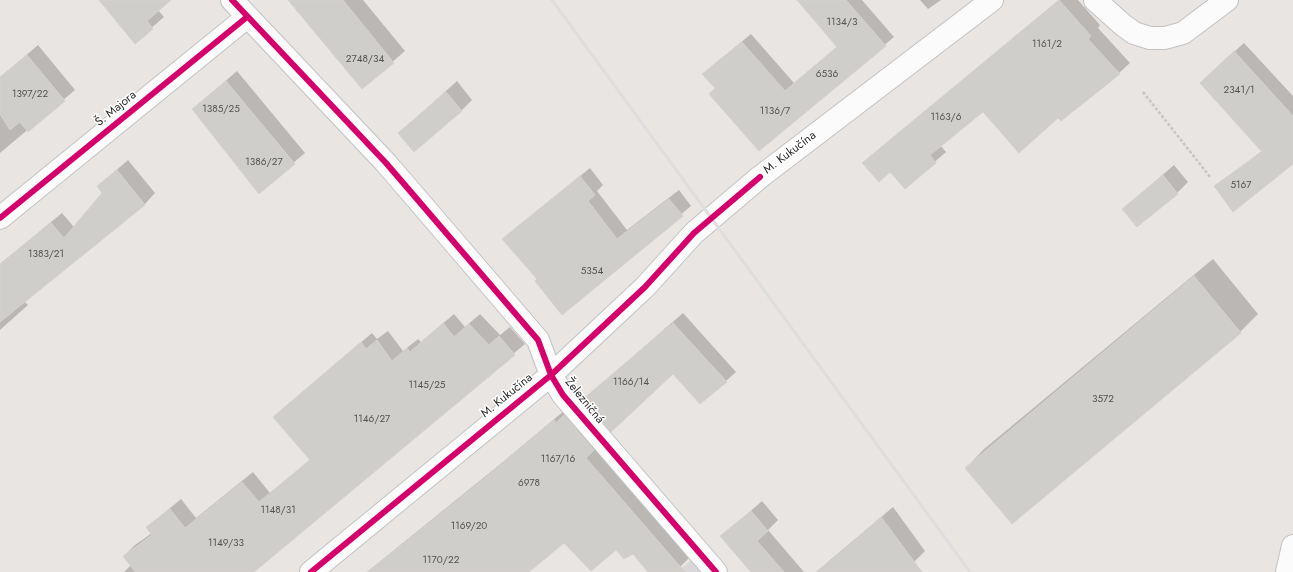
<!DOCTYPE html>
<html>
<head>
<meta charset="utf-8">
<style>
  body { margin:0 }
  canvas { display:block; background:#e9e5e2 }
</style>
</head>
<body>
<canvas width="1293" height="572"></canvas>
<script>
const ctx = document.querySelector('canvas').getContext('2d');
ctx.lineJoin = 'round';
function fillPath(path, color) { ctx.fillStyle = color; ctx.fill(path, 'evenodd'); }
const toPath = rows => new Path2D(rows.map(r => 'M' + r).join(''));
function strokePath(path, color, width, dash) { ctx.strokeStyle = color; ctx.lineWidth = width; ctx.lineCap = dash ? 'butt' : 'round'; ctx.setLineDash(dash || []); ctx.stroke(path); }
function drawText(font, color, halo, rows, align = 'center') {
  ctx.font = font + ' Jost,sans-serif'; ctx.lineWidth = 3; ctx.setLineDash([]); ctx.textBaseline = 'middle'; ctx.strokeStyle = halo; ctx.fillStyle = color; for (const [text, x, y, turn = 0] of rows) {
    ctx.save(); ctx.translate(x, y); ctx.rotate((+turn || 0) * Math.PI / 180); ctx.textAlign = isNaN(turn) ? turn : align; if (halo) ctx.strokeText(text, 0, 0); ctx.fillText(text, 0, 0); ctx.restore();
  }
}
const industrial = toPath([
  [700,553,716,572,677,572]
]);
const shadow = toPath([
  [100,0,169,0,158,10,164,17,135,42],
  [289,0,363,0,405,51,362,88],
  [799,0,862,0,894,37,759,150,716,88,712,66,751,34,794,83,838,46],
  [920,0,941,0,928,9],
  [1059,0,1078,0,1100,25,1098,28,1130,63,1119,73,1061,120,1058,117,983,110,940,145,946,152,905,188,890,170,863,163],
  [1244,43,1293,96,1293,151,1215,186,1262,151,1210,74],
  [38,45,75,90,0,153,0,87,2,76],
  [237,71,305,153,259,192,193,109],
  [457,81,472,100,461,111,399,133],
  [128,160,155,193,145,204,24,301,28,305,0,330,0,264,62,213,74,227,103,193,98,186],
  [1174,165,1188,182,1177,193,1123,209],
  [590,168,603,185,597,191,627,230,679,190,691,206,562,314,538,279,503,239],
  [1213,259,1258,314,1240,332,1012,523,966,468,984,449],
  [683,313,736,372,726,381,673,373,584,399],
  [454,314,465,327,480,314,500,335,510,327,525,344,251,572,124,572,131,565,124,556,135,545,152,533,147,527,181,499,196,518,253,472,270,493,311,459,285,407,372,333,377,339,388,331,403,351,418,339,421,342],
  [565,410,691,556,680,567,674,572,649,572,634,553,616,548,564,542,528,572,367,572,498,466],
  [762,501,778,520,768,530,804,572,753,572,722,536],
  [893,507,925,551,914,562,901,572,816,572]
]);
const building = toPath([
  [99,0,171,0,147,21,153,29,135,44,99,0],
  [288,0,343,0,394,63,362,89,288,0],
  [797,0,846,0,886,46,759,151,709,94,715,88,702,74,742,42,785,91,837,47,797,0],
  [1059,0,1091,36,1088,39,1120,74,1061,121,1058,118,1019,153,983,112,930,155,936,163,905,189,890,172,879,182,862,163,1059,0],
  [1234,51,1293,116,1293,164,1233,212,1214,186,1262,152,1200,83,1234,51],
  [27,55,65,101,28,132,20,122,10,130,0,114,0,77,27,55],
  [226,81,295,164,259,194,192,109,226,81],
  [446,92,462,111,414,152,398,133,446,92],
  [117,170,145,205,0,322,0,264,51,223,64,238,102,193,97,186,117,170],
  [1163,175,1178,194,1137,227,1122,209,1163,175],
  [580,176,595,195,588,201,617,239,669,199,683,216,562,315,535,281,537,279,502,239,580,176],
  [1194,276,1241,333,1012,524,965,468,1194,276],
  [443,323,454,337,469,324,489,345,499,336,515,355,254,572,135,572,123,556,152,535,146,527,170,509,185,528,242,482,259,502,310,460,273,417,361,342,366,349,377,340,392,361,407,348,410,352,443,323],
  [673,323,727,382,700,404,673,374,611,432,583,399,673,323],
  [564,415,594,450,586,458,685,572,648,572,633,554,624,559,616,550,591,571,564,543,529,572,368,572,486,477,554,420,556,423,564,415],
  [751,511,768,531,757,541,784,572,751,572,720,536,751,511],
  [881,517,922,572,817,572,853,542,881,517]
]);
const path = toPath([
  [1143,92,1211,178]
]);
const minor = toPath([
  [232,0,386,163,538,340,551,375,563,395,716,572],
  [1095,0,1123,25,1134,33,1150,38,1165,38,1183,33,1227,0],
  [0,218,247,17],
  [311,572,551,375,645,287,694,233,760,177,992,0],
  [1287,572,1293,546]
]);
const rail = toPath([
  [552,0,970,572]
]);
const cycleway = toPath([
  [232,0,386,163,538,340,551,375,563,395,716,572],
  [0,218,247,17],
  [311,572,551,375,645,287,694,233,760,177]
]);
const numberNames = [
  ["1134/3",842,23],
  ["1161/2",1047,45],
  ["2748/34",365,60],
  ["6536",827,75],
  ["2341/1",1239,91],
  ["1397/22",30,95],
  ["1385/25",221,110],
  ["1136/7",775,112],
  ["1163/6",946,118],
  ["1386/27",264,163],
  ["5167",1241,186],
  ["1383/21",46,255],
  ["5354",592,272],
  ["1166/14",631,383],
  ["1145/25",427,386],
  ["3572",1103,400],
  ["1146/27",372,420],
  ["1167/16",558,460],
  ["6978",529,484],
  ["1148/31",278,511],
  ["1169/20",469,527],
  ["1149/33",226,544],
  ["1170/22",441,561]
];
const streetNames = [
  ["Š. Majora",116,109,-39],
  ["M. Kukučína",790,153,-37],
  ["M. Kukučína",507,396,-39],
  ["Železničná",584,401,51]
];
fillPath(industrial, '#d9d7d9');
fillPath(shadow, '#0003');
fillPath(building, '#d0cecb');
strokePath(building, '#d4d1ce', 1);
strokePath(minor, '#c3c2c2', 24);
strokePath(path, '#c6c6c6', 2.5, [3, 2]);
strokePath(minor, '#fcfbfb', 22);
strokePath(rail, '#dededf', 3);
strokePath(cycleway, '#d6006c', 6);
drawText('10px', '#555454', null, numberNames);
drawText('12px', '#2b2b2b', '#fff', streetNames);
</script>
</body>
</html>
